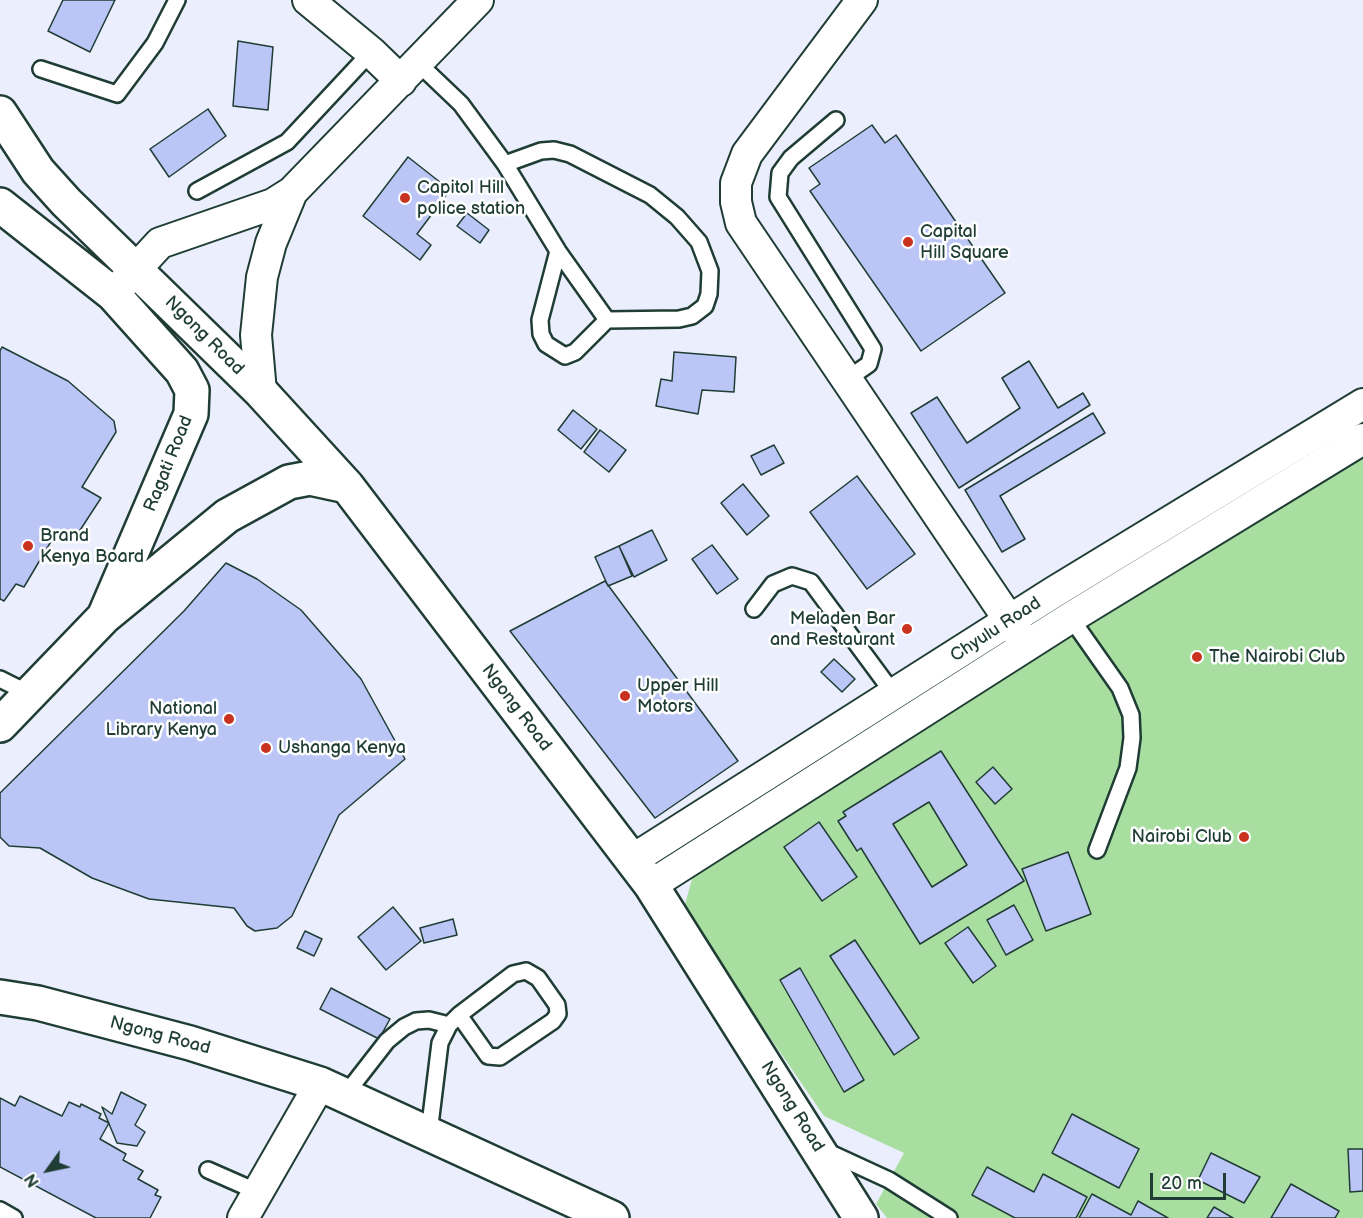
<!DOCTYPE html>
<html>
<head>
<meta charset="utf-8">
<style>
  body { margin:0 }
  #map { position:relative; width:1363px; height:1218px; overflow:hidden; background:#ebeefd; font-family:"Balsamiq Sans",sans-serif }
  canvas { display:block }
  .north { position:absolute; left:18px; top:1140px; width:60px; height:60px; -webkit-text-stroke:4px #fff; paint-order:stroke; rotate:237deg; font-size:16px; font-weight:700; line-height:24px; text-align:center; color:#1f3d34 }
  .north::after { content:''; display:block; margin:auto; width:21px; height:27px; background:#1f3d34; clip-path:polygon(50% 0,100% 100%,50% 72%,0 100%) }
  .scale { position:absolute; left:1150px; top:1173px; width:76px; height:27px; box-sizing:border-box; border:3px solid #1f3d34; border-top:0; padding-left:8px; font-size:18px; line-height:21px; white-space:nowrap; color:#1f3d34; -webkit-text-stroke:4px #fff; paint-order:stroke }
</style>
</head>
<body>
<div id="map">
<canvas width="1363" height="1218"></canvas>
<div class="north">N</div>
<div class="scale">20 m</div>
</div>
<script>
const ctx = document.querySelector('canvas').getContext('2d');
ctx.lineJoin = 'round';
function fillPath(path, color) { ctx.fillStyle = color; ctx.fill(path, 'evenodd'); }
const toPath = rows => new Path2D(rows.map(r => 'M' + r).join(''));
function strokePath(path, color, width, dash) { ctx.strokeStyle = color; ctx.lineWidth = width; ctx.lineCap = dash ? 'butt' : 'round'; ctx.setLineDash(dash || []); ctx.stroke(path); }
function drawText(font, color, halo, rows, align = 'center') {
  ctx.font = font + ' "Balsamiq Sans",sans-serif'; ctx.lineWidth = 5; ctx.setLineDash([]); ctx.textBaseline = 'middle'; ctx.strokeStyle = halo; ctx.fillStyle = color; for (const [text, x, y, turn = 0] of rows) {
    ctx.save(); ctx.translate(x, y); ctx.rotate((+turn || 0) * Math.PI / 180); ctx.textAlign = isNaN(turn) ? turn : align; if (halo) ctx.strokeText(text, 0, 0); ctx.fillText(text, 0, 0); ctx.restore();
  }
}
const green = toPath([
  [1363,456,1363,1218,887,1218,876,1204,904,1153,824,1116,683,911,698,858]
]);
const building = toPath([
  [63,0,115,0,90,52,48,31,63,0],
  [238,41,273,47,268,110,233,106,238,41],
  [208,109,226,136,169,177,150,149,208,109],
  [872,125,885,143,896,135,1005,293,921,351,810,191,820,184,809,168,872,125],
  [408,157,450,190,417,234,431,245,420,260,363,216,408,157],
  [467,213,489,230,480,243,457,226,467,213],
  [2,347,68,381,114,421,116,432,82,487,101,498,73,541,56,533,24,587,16,584,4,601,0,599,0,351,2,347],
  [674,352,736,357,734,392,702,390,698,414,656,406,661,379,672,381,674,352],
  [1029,361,1058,408,1083,393,1090,405,959,488,911,413,937,397,967,443,1020,408,1002,378,1029,361],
  [573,410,597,429,581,449,558,430,573,410],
  [1093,413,1105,433,1000,496,1025,539,1002,552,965,490,1093,413],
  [600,430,626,450,609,472,584,452,600,430],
  [774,445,784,463,761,475,751,456,774,445],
  [857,476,915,554,867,589,810,512,857,476],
  [743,484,769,516,747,535,721,503,743,484],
  [652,530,667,560,634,577,619,546,652,530],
  [712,545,738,579,717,594,692,559,712,545],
  [619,546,632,576,608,586,595,557,619,546],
  [226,563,257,579,301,610,361,679,405,759,339,815,292,916,277,928,255,931,247,926,234,908,149,899,92,878,40,848,9,846,0,837,0,793,184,611,226,563],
  [605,581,738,761,655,818,510,631,605,581],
  [834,659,855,679,842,692,821,672,834,659],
  [941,751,1024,881,920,944,861,848,857,851,838,821,846,816,843,812,941,751],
  [929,802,967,865,932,887,893,824,929,802],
  [993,767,1012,789,995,804,976,782,993,767],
  [819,822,857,877,822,901,784,847,819,822],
  [1068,852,1091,914,1046,931,1022,869,1068,852],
  [1014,905,1033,940,1006,955,987,920,1014,905],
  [393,907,421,941,386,970,358,937,393,907],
  [453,919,457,935,424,943,420,928,453,919],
  [968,927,996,966,973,983,945,943,968,927],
  [305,931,322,939,314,956,297,948,305,931],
  [855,940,919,1038,894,1055,830,956,855,940],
  [800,968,864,1080,844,1092,780,980,800,968],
  [331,988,390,1019,379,1039,320,1009,331,988],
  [121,1092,146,1105,135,1125,145,1132,137,1146,117,1143,102,1107,112,1114,121,1092],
  [20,1096,62,1116,69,1102,80,1107,81,1104,101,1114,99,1118,109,1123,100,1139,126,1154,123,1160,143,1171,138,1179,158,1190,155,1195,161,1197,150,1218,96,1218,0,1167,0,1098,15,1106,20,1096],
  [1072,1114,1139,1149,1119,1188,1052,1153,1072,1114],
  [1348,1149,1363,1149,1363,1191,1350,1192,1348,1149],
  [1211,1153,1260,1177,1244,1203,1198,1180,1211,1153],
  [987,1167,1034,1192,1043,1174,1087,1197,1076,1218,1015,1218,972,1195,987,1167],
  [1291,1184,1339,1211,1335,1218,1271,1218,1291,1184],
  [1092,1194,1131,1215,1138,1201,1168,1218,1079,1218,1092,1194],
  [1214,1207,1233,1218,1207,1218,1214,1207]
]);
const service = toPath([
  [418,63,461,104,505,164],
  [41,69,117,94,155,43,177,0],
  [836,120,791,158,780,173,778,197,873,349,869,364,846,380],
  [197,191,287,142,371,52],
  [558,251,540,320,541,334,546,344,565,356,575,352,607,320,679,319,692,316,705,306,709,294,710,271,699,242,677,217,650,195,570,154,554,150,541,151,505,164,558,251,607,320],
  [754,609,773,584,792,576,811,582,896,697],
  [1068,614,1120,688,1131,715,1132,738,1128,768,1097,850],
  [0,679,30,694],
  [345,1095,387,1041,404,1027,416,1021,429,1020,449,1025],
  [429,1133,440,1043,449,1025,459,1015,513,974,526,971,538,978,557,1005,558,1014,553,1021,500,1057,488,1056,459,1015],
  [826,1151,889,1180,949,1218],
  [208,1170,258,1192],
  [0,1210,14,1218]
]);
const minor = toPath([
  [308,0,371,52,401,81],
  [862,0,747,154,736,183,736,202,741,223,1020,636],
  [113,294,160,243,273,204,292,192,478,0],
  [261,392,256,335,262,277,271,243,292,192],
  [632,860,1054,592,1363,404],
  [651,885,1070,618,1363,439],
  [243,1218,320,1084]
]);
const secondary = toPath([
  [0,113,38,171,66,202,261,392,347,486,651,885,861,1218],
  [0,205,113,294,182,371,192,390,191,414,104,617],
  [0,725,104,617,227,516,289,482,310,478,347,486],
  [0,997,38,1003,190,1043,320,1084,612,1218]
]);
const markers = [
  [405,198,6,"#c8321e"],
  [908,242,6,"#c8321e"],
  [28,546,6,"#c8321e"],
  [907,629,6,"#c8321e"],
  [1197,657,6,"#c8321e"],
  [625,696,6,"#c8321e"],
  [229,719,6,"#c8321e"],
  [266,748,6,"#c8321e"],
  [1244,837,6,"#c8321e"]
];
const poiNames = [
  ["Capitol Hill",417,188],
  ["police station",417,209],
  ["Capital",920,232],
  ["Hill Square",920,253],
  ["Brand",40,536],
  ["Kenya Board",40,557],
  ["Meladen Bar",895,619,"right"],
  ["and Restaurant",895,640,"right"],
  ["The Nairobi Club",1209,657],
  ["Upper Hill",637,686],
  ["Motors",637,707],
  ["National",217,709,"right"],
  ["Library Kenya",217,730,"right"],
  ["Ushanga Kenya",278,748],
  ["Nairobi Club",1232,837,"right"]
];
const streetNames = [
  ["Ngong Road",204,336,45],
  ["Ragati Road",169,464,-68],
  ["Chyulu Road",996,630,-33],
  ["Ngong Road",516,708,53],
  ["Ngong Road",160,1036,15],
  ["Ngong Road",792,1107,58]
];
fillPath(green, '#a9dea1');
fillPath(building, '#bbc6f7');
strokePath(building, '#1f3d34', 1.5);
strokePath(service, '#1f3d34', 20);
strokePath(minor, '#1f3d34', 34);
strokePath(secondary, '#1f3d34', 38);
strokePath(service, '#fff', 15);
strokePath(minor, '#fff', 30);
strokePath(secondary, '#fff', 33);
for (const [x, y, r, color] of markers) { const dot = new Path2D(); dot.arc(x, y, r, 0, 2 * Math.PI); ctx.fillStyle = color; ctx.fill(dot); strokePath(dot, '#fff', 2); }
drawText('18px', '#1f3d34', '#fff', poiNames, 'left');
drawText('18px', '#1f3d34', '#fff', streetNames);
</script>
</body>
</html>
